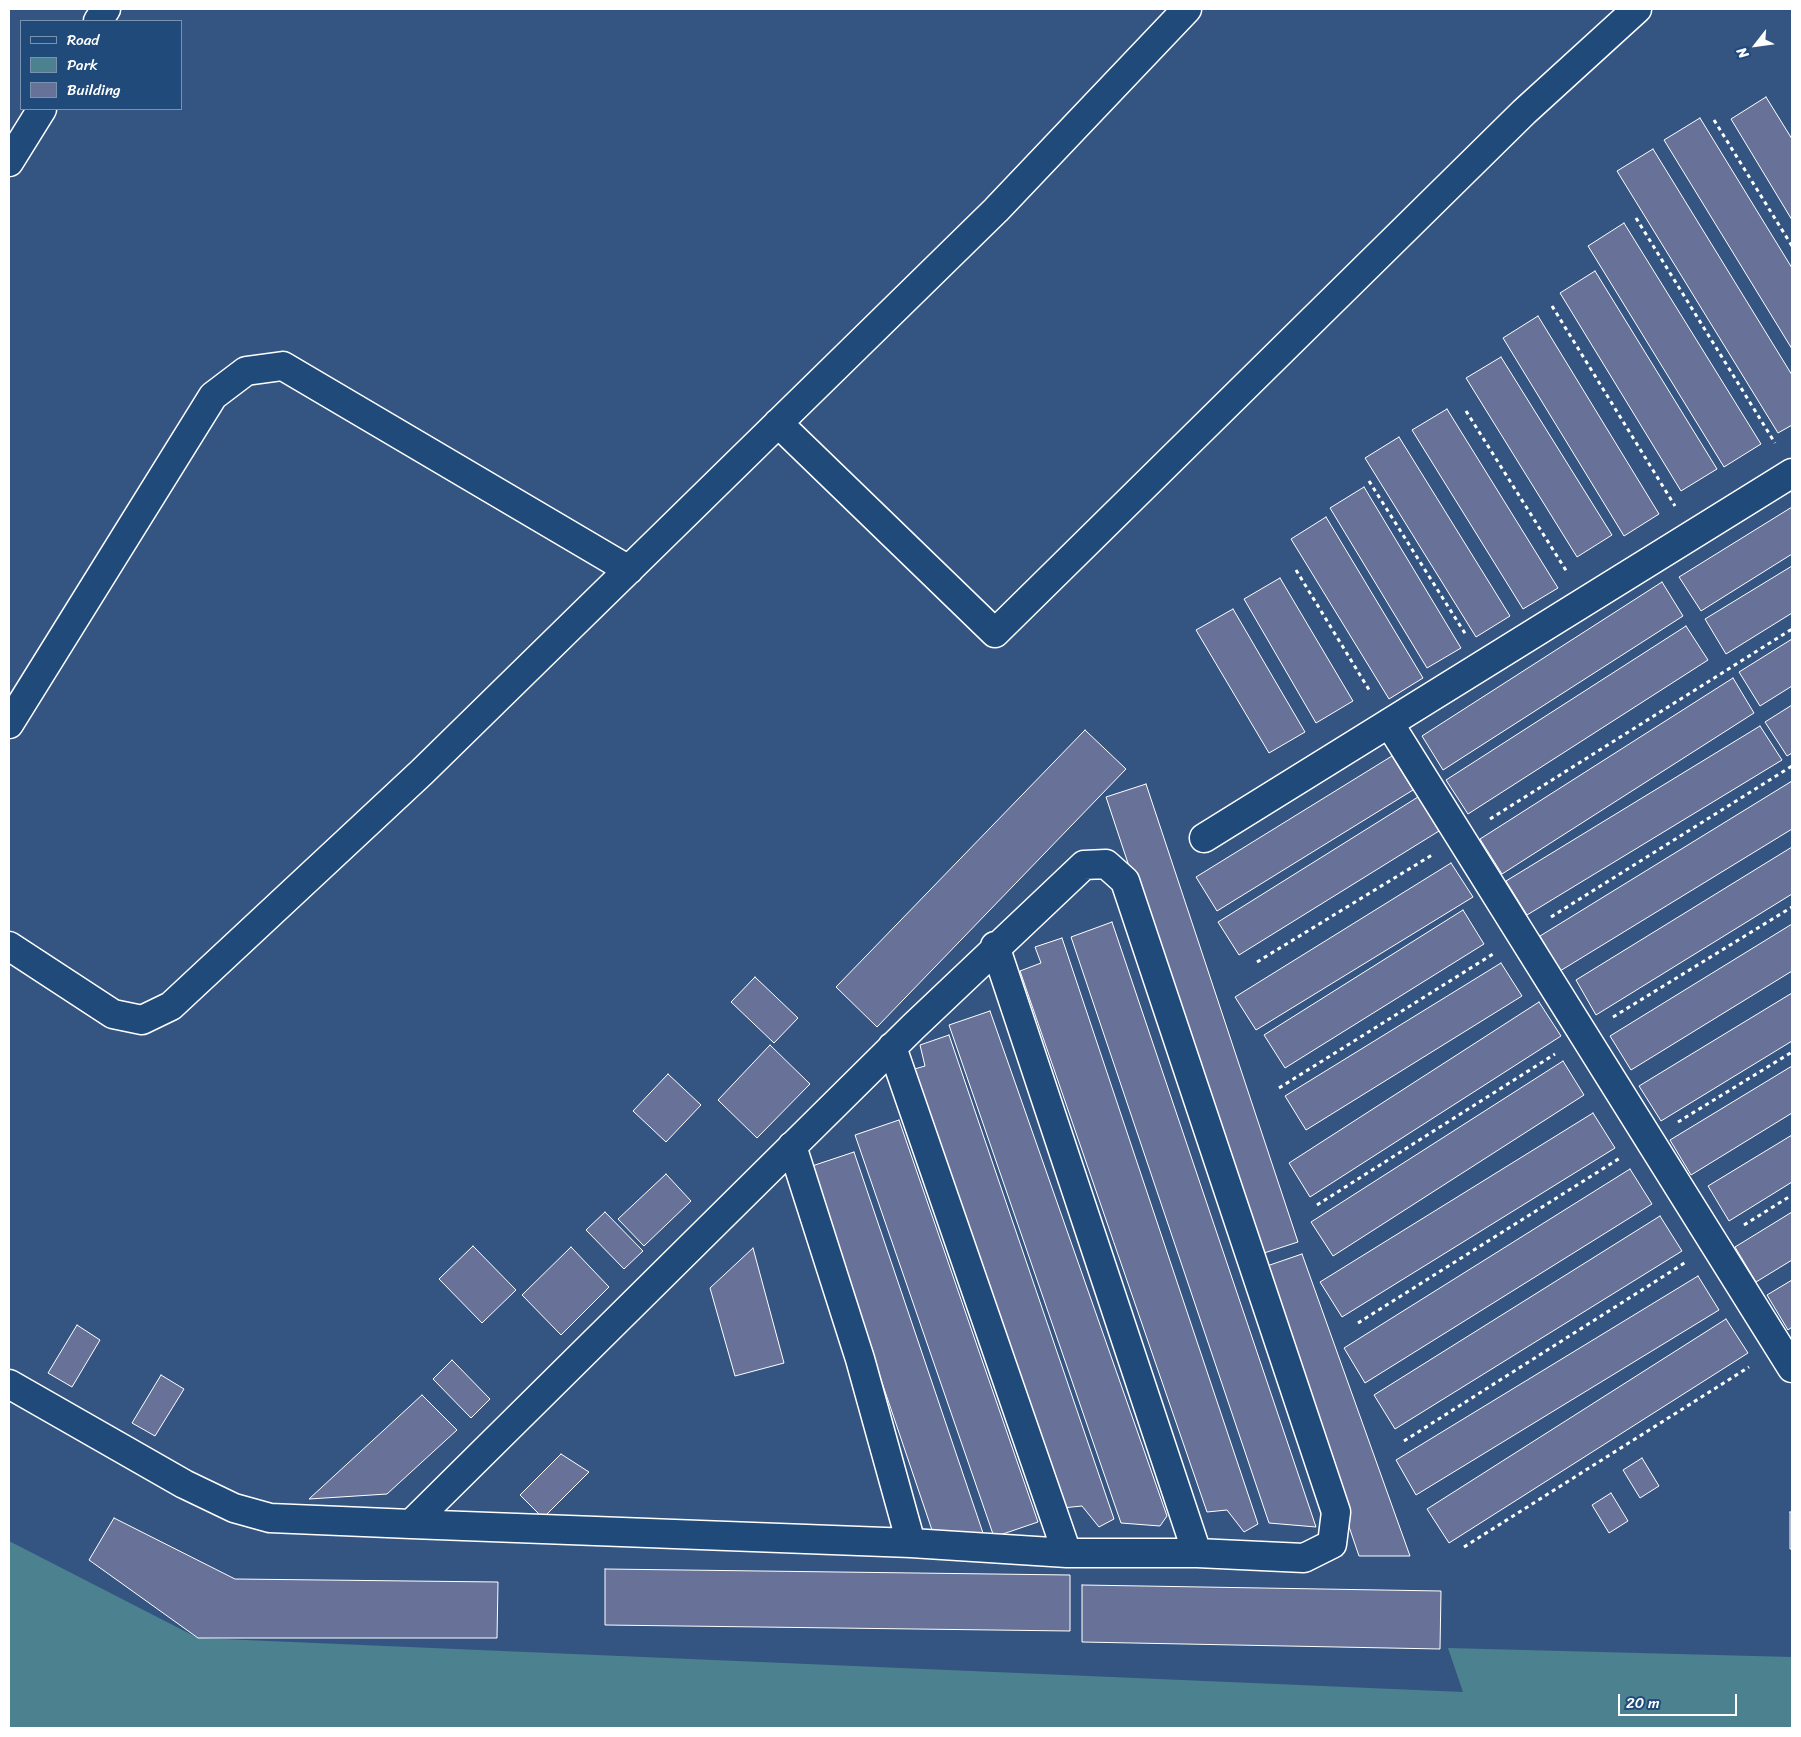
<!DOCTYPE html>
<html>
<head>
<meta charset="utf-8">
<style>
  body { margin:0 }
  #map { position:relative; width:1801px; height:1737px; overflow:hidden; background:#345582; font-family:Sriracha,sans-serif }
  canvas { display:block }
  .frame { position:absolute; inset:0; border:10px solid #fff; pointer-events:none }
  .legend { position:absolute; left:20px; top:20px; width:162px; height:90px; box-sizing:border-box; background:#1f4a7a; border:1px solid #7992af; margin:0; padding:6px 9px; list-style:none; font-size:15px; color:#fff }
  .legend li { display:flex; align-items:center; gap:10px; height:25px }
  .legend b { width:25px; border:1px solid #7992af }
  .north { position:absolute; left:1731px; top:20px; width:50px; height:50px; -webkit-text-stroke:4px #1f4a7a; paint-order:stroke; rotate:240deg; font-size:14px; font-weight:700; line-height:20px; text-align:center; color:#fff }
  .north::after { content:''; display:block; margin:auto; width:18px; height:22px; background:#fff; clip-path:polygon(50% 0,100% 100%,50% 72%,0 100%) }
  .scale { position:absolute; left:1618px; top:1694px; width:119px; height:22px; box-sizing:border-box; border:2px solid #fff; border-top:0; padding-left:6px; font-size:15px; line-height:18px; white-space:nowrap; color:#fff; -webkit-text-stroke:4px #1f4a7a; paint-order:stroke }
</style>
</head>
<body>
<div id="map">
<canvas width="1801" height="1737"></canvas>
<div class="frame"></div>
<ul class="legend">
<li><b style="height:6px;background:#1f4a7a"></b>Road</li>
<li><b style="height:14px;background:#4c8290"></b>Park</li>
<li><b style="height:14px;background:#687197"></b>Building</li>
</ul>
<div class="north">N</div>
<div class="scale">20 m</div>
</div>
<script>
const ctx = document.querySelector('canvas').getContext('2d');
ctx.lineJoin = 'round';
function fillPath(path, color) { ctx.fillStyle = color; ctx.fill(path, 'evenodd'); }
const toPath = rows => new Path2D(rows.map(r => 'M' + r).join(''));
function strokePath(path, color, width, dash) { ctx.strokeStyle = color; ctx.lineWidth = width; ctx.lineCap = dash ? 'butt' : 'round'; ctx.setLineDash(dash || []); ctx.stroke(path); }
const green = toPath([
  [9,1541,198,1638,1463,1692,1448,1648,1792,1657,1792,1728,9,1728]
]);
const building = toPath([
  [1766,97,1792,139,1792,220,1731,119,1766,97],
  [1700,118,1792,268,1792,349,1664,140,1700,118],
  [1653,149,1792,375,1792,425,1778,433,1617,171,1653,149],
  [1624,223,1761,444,1724,467,1588,246,1624,223],
  [1595,271,1717,469,1681,491,1560,293,1595,271],
  [1538,316,1659,514,1624,536,1503,338,1538,316],
  [1501,357,1612,535,1577,557,1466,378,1501,357],
  [1447,409,1558,588,1523,609,1412,430,1447,409],
  [1399,437,1510,616,1476,637,1365,458,1399,437],
  [1364,487,1461,648,1427,668,1330,508,1364,487],
  [1792,507,1792,554,1701,611,1679,577,1792,507],
  [1326,517,1423,678,1389,699,1291,539,1326,517],
  [1792,566,1792,613,1726,654,1705,619,1792,566],
  [1280,578,1353,701,1316,723,1244,599,1280,578],
  [1662,582,1683,616,1443,770,1422,736,1662,582],
  [1233,609,1305,732,1269,753,1196,630,1233,609],
  [1686,626,1708,660,1468,814,1446,780,1686,626],
  [1792,639,1792,686,1760,706,1739,672,1792,639],
  [1733,678,1754,713,1502,874,1480,839,1733,678],
  [1792,705,1792,753,1787,756,1765,722,1792,705],
  [1760,726,1782,760,1527,915,1506,881,1760,726],
  [1085,730,1126,769,877,1027,836,987,1085,730],
  [1392,756,1413,790,1217,911,1196,877,1392,756],
  [1792,781,1792,829,1560,971,1540,936,1792,781],
  [1146,784,1298,1242,1258,1255,1106,797,1146,784],
  [1418,797,1439,831,1239,955,1218,922,1418,797],
  [1792,847,1792,894,1596,1015,1576,980,1792,847],
  [1451,863,1473,897,1256,1030,1235,997,1451,863],
  [1463,910,1484,944,1285,1068,1264,1035,1463,910],
  [1112,922,1316,1527,1269,1523,1071,937,1112,922],
  [1792,924,1792,971,1631,1070,1610,1036,1792,924],
  [1062,938,1258,1524,1244,1532,1227,1510,1207,1512,1020,971,1041,963,1035,947,1062,938],
  [1501,963,1522,996,1306,1130,1285,1096,1501,963],
  [755,977,798,1018,774,1043,731,1002,755,977],
  [1792,993,1792,1041,1661,1121,1639,1086,1792,993],
  [1539,1002,1561,1036,1310,1197,1289,1163,1539,1002],
  [990,1011,1167,1516,1160,1526,1121,1523,949,1025,990,1011],
  [949,1035,1114,1519,1099,1527,1082,1506,1062,1508,911,1070,925,1066,920,1045,949,1035],
  [770,1045,810,1084,757,1138,718,1100,770,1045],
  [1563,1061,1584,1095,1333,1256,1311,1222,1563,1061],
  [1792,1066,1792,1113,1691,1175,1670,1140,1792,1066],
  [668,1074,701,1105,666,1142,633,1111,668,1074],
  [1593,1113,1615,1148,1342,1317,1320,1282,1593,1113],
  [899,1120,1038,1522,994,1537,855,1135,899,1120],
  [1792,1135,1792,1182,1729,1221,1708,1186,1792,1135],
  [854,1152,984,1536,934,1536,809,1167,854,1152],
  [1630,1169,1652,1204,1365,1383,1344,1348,1630,1169],
  [666,1174,691,1201,644,1246,618,1219,666,1174],
  [605,1212,643,1251,624,1269,586,1230,605,1212],
  [1792,1212,1792,1260,1756,1282,1735,1247,1792,1212],
  [1660,1216,1682,1251,1395,1429,1374,1395,1660,1216],
  [473,1246,516,1290,482,1323,439,1279,473,1246],
  [571,1247,609,1287,561,1335,522,1295,571,1247],
  [753,1248,784,1363,735,1376,710,1288,753,1248],
  [1302,1254,1410,1556,1359,1556,1261,1268,1302,1254],
  [1698,1276,1719,1310,1416,1495,1396,1460,1698,1276],
  [1792,1280,1792,1327,1788,1330,1767,1295,1792,1280],
  [1726,1319,1748,1353,1449,1543,1427,1509,1726,1319],
  [77,1325,100,1340,72,1387,48,1373,77,1325],
  [452,1360,490,1399,471,1418,433,1379,452,1360],
  [161,1375,184,1389,155,1436,132,1423,161,1375],
  [422,1395,457,1430,387,1494,309,1499,422,1395],
  [561,1454,589,1472,543,1518,520,1495,561,1454],
  [1642,1458,1659,1486,1640,1498,1623,1470,1642,1458],
  [1611,1493,1628,1521,1609,1533,1592,1505,1611,1493],
  [1790,1512,1792,1512,1792,1549,1790,1549,1790,1512],
  [114,1518,235,1579,498,1582,497,1638,198,1638,89,1560,114,1518],
  [605,1569,1070,1575,1070,1631,605,1625,605,1569],
  [1082,1585,1441,1591,1440,1649,1082,1642,1082,1585]
]);
const path = toPath([
  [1714,120,1792,246],
  [1636,218,1775,443],
  [1552,306,1675,506],
  [1466,411,1567,572],
  [1369,481,1466,635],
  [1296,570,1371,693],
  [1490,819,1792,629],
  [1551,917,1792,766],
  [1257,962,1432,855],
  [1613,1017,1792,907],
  [1279,1088,1493,954],
  [1678,1122,1792,1052],
  [1317,1205,1555,1054],
  [1744,1225,1792,1195],
  [1358,1323,1620,1158],
  [1404,1441,1686,1262],
  [1464,1547,1749,1367]
]);
const minor = toPath([
  [778,423,995,633,1524,112,1637,9],
  [1389,723,1792,1368],
  [9,724,213,396,246,371,283,366,629,570],
  [1204,838,1792,473],
  [9,946,113,1014,142,1020,171,1006,422,772,996,210,1187,9],
  [995,946,1197,1553],
  [892,1047,1067,1553],
  [792,1146,860,1359,911,1543],
  [9,1384,184,1484,234,1508,270,1518,411,1524,913,1027,1084,865,1106,864,1125,881,1336,1512,1332,1544,1304,1558,1197,1553,1067,1553,911,1543,411,1524]
]);
const tertiary = toPath([
  [98,21,106,9],
  [9,162,42,109]
]);
fillPath(green, '#4c8290');
fillPath(building, '#687197');
strokePath(building, '#fff', 1);
strokePath(minor, '#fff', 31);
strokePath(tertiary, '#fff', 31);
strokePath(path, '#fff', 3, [4, 4]);
strokePath(minor, '#1f4a7a', 28);
strokePath(tertiary, '#1f4a7a', 28);
</script>
</body>
</html>
